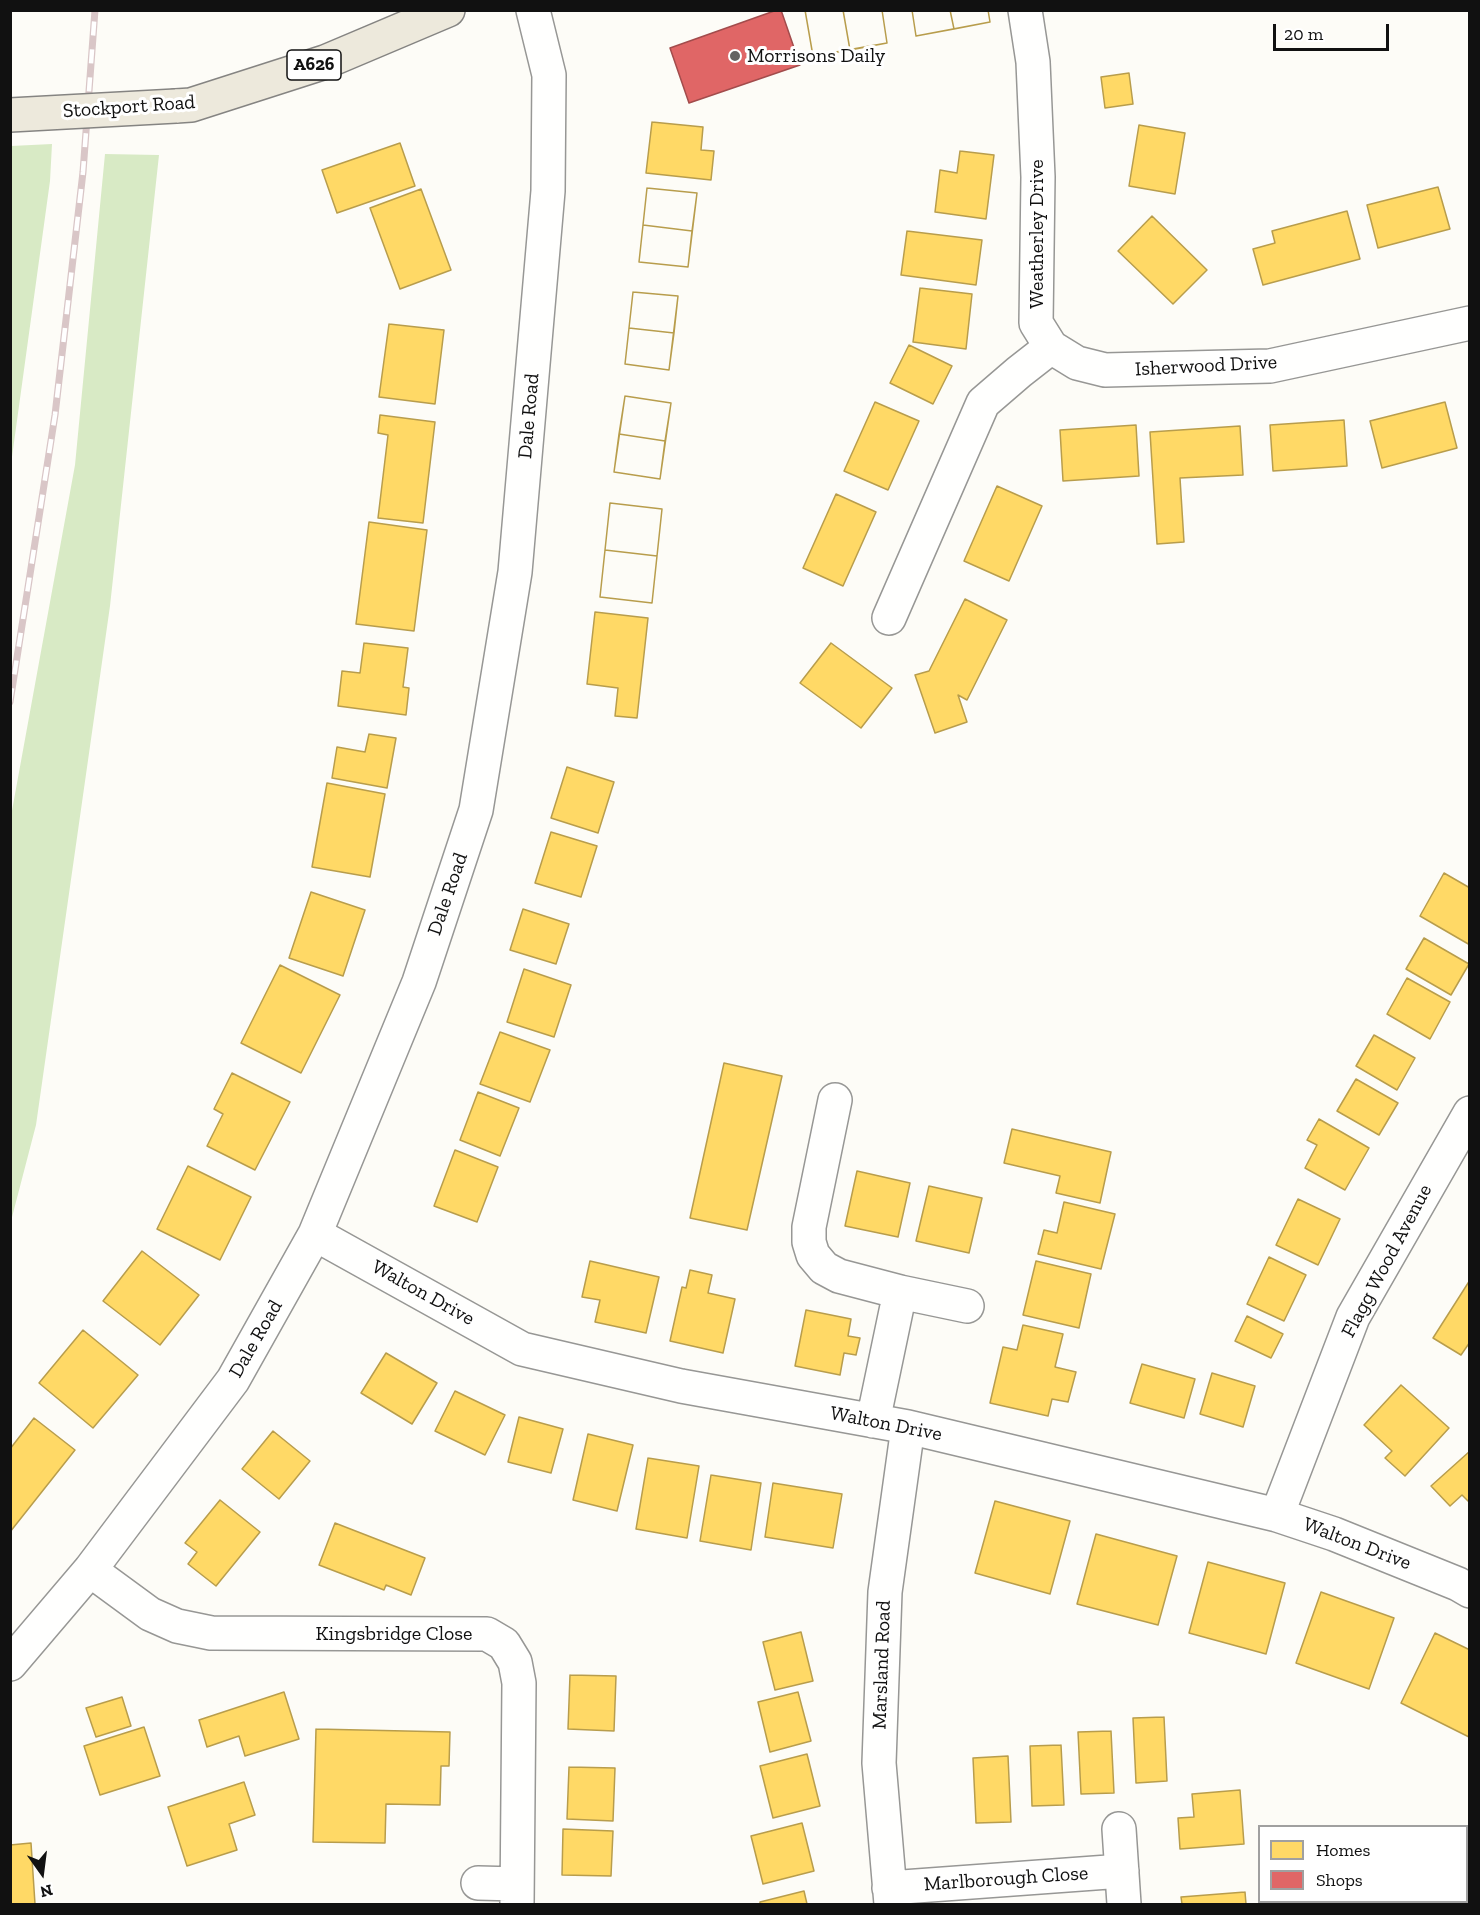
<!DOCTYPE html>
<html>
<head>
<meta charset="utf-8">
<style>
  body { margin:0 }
  #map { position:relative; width:1480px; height:1915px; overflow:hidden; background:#fdfcf7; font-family:"Zilla Slab",serif }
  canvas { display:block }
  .frame { position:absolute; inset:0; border:12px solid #111; pointer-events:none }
  .legend { position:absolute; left:1258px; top:1825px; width:210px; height:78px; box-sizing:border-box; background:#fff; border:2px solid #a0a0a0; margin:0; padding:8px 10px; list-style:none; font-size:18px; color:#111 }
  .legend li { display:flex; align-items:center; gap:12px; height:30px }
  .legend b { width:30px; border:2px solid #a0a0a0 }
  .north { position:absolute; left:12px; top:1843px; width:60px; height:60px; -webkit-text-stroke:4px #fff; paint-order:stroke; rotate:166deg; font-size:16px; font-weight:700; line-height:24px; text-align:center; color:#111 }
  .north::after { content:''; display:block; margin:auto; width:21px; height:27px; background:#111; clip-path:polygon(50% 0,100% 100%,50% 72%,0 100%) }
  .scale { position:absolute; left:1273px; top:24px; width:116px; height:27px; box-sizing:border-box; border:3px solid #111; border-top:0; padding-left:8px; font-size:18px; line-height:21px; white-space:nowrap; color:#111; -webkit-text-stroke:4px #fff; paint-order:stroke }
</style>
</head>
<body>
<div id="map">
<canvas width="1480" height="1915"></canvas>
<div class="frame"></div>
<ul class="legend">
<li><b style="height:16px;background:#ffd966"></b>Homes</li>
<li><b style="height:16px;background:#e06666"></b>Shops</li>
</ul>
<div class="north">N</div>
<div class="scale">20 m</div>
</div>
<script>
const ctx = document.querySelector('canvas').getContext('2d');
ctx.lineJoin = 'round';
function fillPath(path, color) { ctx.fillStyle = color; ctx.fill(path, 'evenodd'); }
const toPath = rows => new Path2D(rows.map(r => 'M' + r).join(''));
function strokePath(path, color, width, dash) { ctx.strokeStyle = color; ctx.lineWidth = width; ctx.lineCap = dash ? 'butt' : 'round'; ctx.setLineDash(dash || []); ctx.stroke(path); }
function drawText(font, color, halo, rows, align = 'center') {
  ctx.font = font + ' "Zilla Slab",serif'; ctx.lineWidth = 6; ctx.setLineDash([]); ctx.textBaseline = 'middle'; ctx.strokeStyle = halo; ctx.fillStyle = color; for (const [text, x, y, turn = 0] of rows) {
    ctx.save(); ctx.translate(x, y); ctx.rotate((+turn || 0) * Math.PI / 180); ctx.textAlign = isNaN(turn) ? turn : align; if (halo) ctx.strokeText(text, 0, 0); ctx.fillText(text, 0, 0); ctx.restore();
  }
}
const forest = toPath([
  [52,144,50,181,11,464,11,146],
  [105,154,159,155,110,606,36,1125,11,1221,11,816,75,465]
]);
const homes = toPath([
  [805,10,882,10,887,43,813,56,805,10],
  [805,10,843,10,850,50,813,56,805,10],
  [843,10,882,10,887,43,850,50,843,10],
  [912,10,988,10,990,22,916,36,912,10],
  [912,10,950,10,954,29,916,36,912,10],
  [950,10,988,10,990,22,954,29,950,10],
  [1129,73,1133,104,1105,108,1101,77,1129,73],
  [652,122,703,127,701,150,714,151,711,180,646,173,652,122],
  [1139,125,1185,133,1175,194,1129,186,1139,125],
  [400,143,415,186,337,213,322,170,400,143],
  [960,151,994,155,986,219,935,212,940,170,957,173,960,151],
  [1438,187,1450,229,1378,248,1367,205,1438,187],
  [647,188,697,193,688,267,639,262,647,188],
  [647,188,697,193,692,231,643,225,647,188],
  [421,189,451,270,400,289,370,208,421,189],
  [1347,211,1360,259,1263,285,1253,249,1275,243,1272,231,1347,211],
  [1152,216,1207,270,1173,304,1118,251,1152,216],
  [643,225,692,231,688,267,639,262,643,225],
  [907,231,982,240,976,285,901,275,907,231],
  [920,288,972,294,966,349,913,342,920,288],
  [633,292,678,296,669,370,625,364,633,292],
  [633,292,678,296,674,333,629,328,633,292],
  [389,324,444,330,435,404,379,397,389,324],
  [629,328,674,333,669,370,625,364,629,328],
  [909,345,952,366,933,404,890,383,909,345],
  [625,396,671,403,660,479,614,472,625,396],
  [625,396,671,403,665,441,619,434,625,396],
  [875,402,919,421,888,490,844,471,875,402],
  [1445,402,1457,448,1382,468,1370,421,1445,402],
  [380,415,435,422,423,523,378,518,388,435,378,433,380,415],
  [1344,420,1347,466,1273,471,1270,425,1344,420],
  [1136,425,1139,476,1063,481,1060,430,1136,425],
  [1240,426,1243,475,1180,478,1184,542,1157,544,1150,432,1240,426],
  [619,434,665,441,660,479,614,472,619,434],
  [997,486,1042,506,1009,581,964,561,997,486],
  [836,494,876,512,843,586,803,568,836,494],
  [610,503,662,509,652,603,600,597,610,503],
  [610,503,662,509,657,556,605,550,610,503],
  [369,522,427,530,414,631,356,624,369,522],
  [605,550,657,556,652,603,600,597,605,550],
  [965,599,1007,620,967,700,958,695,967,722,935,733,915,675,929,671,965,599],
  [595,612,648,618,637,718,615,716,618,688,587,684,595,612],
  [364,643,408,648,403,687,409,688,406,715,338,706,342,671,360,673,364,643],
  [831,643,892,688,861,728,800,683,831,643],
  [369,734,396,738,387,788,332,778,337,747,365,752,369,734],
  [567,767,614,782,598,833,551,818,567,767],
  [327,783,385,794,370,877,312,867,327,783],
  [551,832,597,846,581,897,535,883,551,832],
  [1444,873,1470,888,1470,945,1420,916,1444,873],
  [311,892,365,910,343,976,289,958,311,892],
  [523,909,569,924,556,964,510,950,523,909],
  [1424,938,1469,964,1451,995,1406,969,1424,938],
  [280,965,340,995,301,1073,241,1043,280,965],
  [524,969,571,985,554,1037,507,1022,524,969],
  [1407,978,1450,1002,1430,1039,1387,1014,1407,978],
  [500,1032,550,1050,530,1102,480,1084,500,1032],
  [1374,1035,1415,1058,1397,1090,1356,1066,1374,1035],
  [724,1063,782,1076,747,1230,690,1218,724,1063],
  [232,1073,290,1102,255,1170,207,1146,223,1114,214,1109,232,1073],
  [1356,1079,1398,1103,1379,1135,1337,1111,1356,1079],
  [478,1092,519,1108,500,1156,460,1140,478,1092],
  [1319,1119,1369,1148,1345,1190,1305,1168,1317,1145,1307,1140,1319,1119],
  [1012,1129,1111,1152,1100,1203,1056,1193,1060,1176,1004,1163,1012,1129],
  [455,1150,498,1167,477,1222,434,1206,455,1150],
  [188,1166,251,1197,220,1260,157,1229,188,1166],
  [857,1171,910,1183,898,1237,845,1226,857,1171],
  [929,1186,982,1198,969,1253,916,1241,929,1186],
  [1298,1199,1340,1219,1318,1265,1276,1245,1298,1199],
  [1064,1202,1115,1214,1101,1269,1038,1254,1044,1230,1057,1233,1064,1202],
  [142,1251,199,1295,160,1345,103,1301,142,1251],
  [1269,1257,1306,1275,1284,1321,1247,1304,1269,1257],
  [590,1261,659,1277,646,1333,595,1322,600,1300,582,1297,590,1261],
  [1036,1261,1091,1274,1079,1328,1023,1315,1036,1261],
  [690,1270,712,1275,708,1293,735,1299,723,1353,670,1341,682,1287,686,1288,690,1270],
  [1470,1280,1470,1342,1461,1355,1433,1338,1470,1280],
  [806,1310,851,1319,848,1336,860,1338,856,1355,844,1353,840,1375,795,1366,806,1310],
  [1247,1316,1283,1334,1271,1358,1235,1341,1247,1316],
  [1023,1325,1063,1334,1055,1367,1076,1372,1068,1402,1052,1399,1048,1416,990,1403,1003,1347,1017,1350,1023,1325],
  [83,1330,138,1375,93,1428,39,1383,83,1330],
  [386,1353,437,1383,412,1424,361,1393,386,1353],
  [1142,1364,1195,1379,1184,1418,1130,1403,1142,1364],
  [1212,1373,1255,1386,1243,1427,1200,1414,1212,1373],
  [1401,1385,1449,1428,1405,1476,1385,1458,1392,1451,1364,1425,1401,1385],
  [455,1391,505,1415,485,1455,435,1431,455,1391],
  [519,1417,563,1429,551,1473,508,1462,519,1417],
  [34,1418,75,1450,10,1532,10,1449,34,1418],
  [273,1431,310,1461,279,1499,242,1469,273,1431],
  [588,1434,633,1445,617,1511,573,1500,588,1434],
  [1470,1451,1470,1503,1462,1495,1450,1506,1431,1486,1470,1451],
  [648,1458,699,1466,687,1538,636,1529,648,1458],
  [711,1475,761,1483,751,1550,700,1541,711,1475],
  [773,1483,842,1494,833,1548,765,1537,773,1483],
  [220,1500,260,1532,216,1586,188,1564,197,1552,185,1543,220,1500],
  [995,1501,1070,1521,1050,1594,975,1573,995,1501],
  [335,1523,425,1558,411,1595,386,1585,384,1590,319,1565,335,1523],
  [1096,1534,1177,1556,1158,1625,1077,1604,1096,1534],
  [1208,1562,1285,1583,1266,1654,1189,1633,1208,1562],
  [1321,1592,1394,1618,1369,1689,1296,1663,1321,1592],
  [801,1632,813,1681,775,1690,763,1642,801,1632],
  [1435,1633,1470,1650,1469,1737,1401,1703,1435,1633],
  [570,1675,616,1676,614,1731,568,1729,570,1675],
  [284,1692,299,1739,245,1756,239,1736,207,1747,199,1720,284,1692],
  [798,1692,811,1741,770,1752,758,1702,798,1692],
  [122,1697,131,1726,96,1737,86,1708,122,1697],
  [1164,1717,1167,1781,1136,1783,1133,1718,1164,1717],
  [144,1727,160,1776,100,1795,84,1746,144,1727],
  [316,1729,450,1732,449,1766,441,1766,440,1805,386,1804,385,1843,313,1842,316,1729],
  [1111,1731,1114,1793,1081,1794,1078,1732,1111,1731],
  [1061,1745,1064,1805,1032,1806,1030,1746,1061,1745],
  [807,1754,820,1806,773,1818,760,1766,807,1754],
  [1008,1756,1011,1822,976,1823,973,1758,1008,1756],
  [569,1767,615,1768,613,1821,567,1819,569,1767],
  [244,1782,255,1815,229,1824,237,1850,187,1866,168,1807,244,1782],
  [1240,1790,1244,1844,1180,1849,1178,1818,1194,1817,1192,1794,1240,1790],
  [802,1823,814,1871,763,1884,751,1836,802,1823],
  [563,1829,613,1831,611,1876,562,1875,563,1829],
  [31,1843,35,1904,10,1904,10,1845,31,1843],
  [804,1891,807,1904,760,1904,760,1902,804,1891],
  [1245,1892,1246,1904,1182,1904,1181,1897,1245,1892]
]);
const shops = toPath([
  [777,10,781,10,800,65,689,103,670,48,777,10]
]);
const minor = toPath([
  [1025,10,1033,62,1038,177,1036,323,1051,347,1077,363,1105,370,1270,366,1470,323],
  [889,618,983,403,1019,372,1051,347],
  [835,1100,809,1227,809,1242,813,1255,824,1268,839,1276,900,1292,873,1421],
  [315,1234,522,1349,681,1386,908,1427,1277,1515,1334,1534,1458,1584,1470,1591],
  [900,1292,967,1306],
  [1277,1515,1353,1317,1470,1113],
  [90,1570,150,1614,177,1626,211,1633,487,1634,504,1644,515,1662,519,1683,517,1904],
  [10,1664,90,1570,233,1380,315,1234,419,982,476,810,515,572,548,191,549,75,533,10],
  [1119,1829,1124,1904],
  [478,1883,517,1884],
  [889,1888,1122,1871],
  [891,1904,879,1763,885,1592,908,1427]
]);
const primary = toPath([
  [176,106,191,105,325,62,448,10]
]);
const rail = toPath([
  [10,702,55,415,83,172,95,10]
]);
const primaryBridge = toPath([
  [10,115,176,106]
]);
const markers = [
  [735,56,6,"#646362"]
];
const shields = [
  [314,65,54]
];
const shieldNames = [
  ["A626",314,65]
];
const poiNames = [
  ["Morrisons Daily",747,56]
];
const streetNames = [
  ["Stockport Road",129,107,-4],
  ["Weatherley Drive",1037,234,-90],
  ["Isherwood Drive",1206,366,-3],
  ["Dale Road",529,416,-85],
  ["Dale Road",448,894,-71],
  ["Flagg Wood Avenue",1387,1261,-62],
  ["Walton Drive",423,1293,29],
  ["Dale Road",256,1339,-60],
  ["Walton Drive",886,1424,11],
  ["Walton Drive",1357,1544,21],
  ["Kingsbridge Close",394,1634],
  ["Marsland Road",882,1665,-88],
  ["Marlborough Close",1006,1879,-4]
];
fillPath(forest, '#d8eac5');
fillPath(homes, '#ffd966');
strokePath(homes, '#b89d4c', 1.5);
fillPath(shops, '#e06666');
strokePath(shops, '#a24c4c', 1.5);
strokePath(minor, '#979795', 36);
strokePath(primary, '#858482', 36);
strokePath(minor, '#fffffe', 33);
strokePath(primary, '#ede9dc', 33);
strokePath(rail, '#d9c6c7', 7);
strokePath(rail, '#fff', 4.5, [14]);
strokePath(primaryBridge, '#858482', 36, []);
strokePath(primaryBridge, '#ede9dc', 33);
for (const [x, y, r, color] of markers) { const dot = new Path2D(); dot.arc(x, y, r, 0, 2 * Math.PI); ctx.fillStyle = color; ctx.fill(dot); strokePath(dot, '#fff', 2); }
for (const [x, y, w] of shields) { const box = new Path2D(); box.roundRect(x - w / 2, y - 15, w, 30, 4.5); ctx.fillStyle = '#fff'; ctx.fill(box); strokePath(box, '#111', 1.5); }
drawText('bold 18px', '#111', null, shieldNames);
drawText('20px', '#111', '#fff', poiNames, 'left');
drawText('20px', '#111', '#fff', streetNames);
</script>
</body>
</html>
